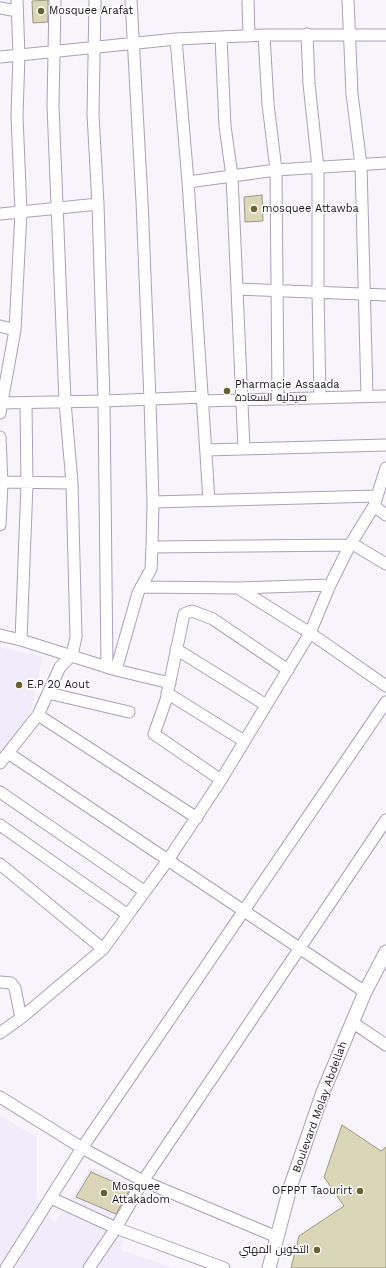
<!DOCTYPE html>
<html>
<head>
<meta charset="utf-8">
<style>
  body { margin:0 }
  canvas { display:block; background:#f7f5fb }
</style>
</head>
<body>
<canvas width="386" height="1268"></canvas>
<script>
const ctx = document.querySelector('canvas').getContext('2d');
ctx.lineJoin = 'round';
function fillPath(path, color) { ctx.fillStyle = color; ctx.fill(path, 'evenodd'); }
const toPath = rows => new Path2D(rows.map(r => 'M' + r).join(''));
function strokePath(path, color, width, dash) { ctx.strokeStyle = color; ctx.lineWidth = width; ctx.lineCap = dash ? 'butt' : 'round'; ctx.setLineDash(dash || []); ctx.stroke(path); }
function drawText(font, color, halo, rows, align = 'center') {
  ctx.font = font + ' "Work Sans",Cairo,sans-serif'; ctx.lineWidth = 3; ctx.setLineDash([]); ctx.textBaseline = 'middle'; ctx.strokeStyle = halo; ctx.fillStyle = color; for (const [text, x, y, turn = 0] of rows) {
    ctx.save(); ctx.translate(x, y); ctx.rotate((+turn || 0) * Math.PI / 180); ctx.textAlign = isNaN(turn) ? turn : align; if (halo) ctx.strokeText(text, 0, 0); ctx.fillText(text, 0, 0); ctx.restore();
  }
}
const built = toPath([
  [0,647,43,657,28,723,0,751],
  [0,1116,37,1137,37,1199,55,1223,91,1167,134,1185,121,1250,173,1268,0,1268]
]);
const building = toPath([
  [48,0,48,22,33,23,32,1,48,0],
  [262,195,263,221,245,222,244,197,262,195],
  [342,1125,381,1151,386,1147,386,1268,291,1268,299,1236,344,1206,324,1177,342,1125],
  [91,1172,130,1189,116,1214,76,1197,91,1172]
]);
const minor = toPath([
  [95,0,93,115,98,204,104,401,107,666],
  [248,0,249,36],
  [348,0,352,94,361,165,367,396],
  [0,8,17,11],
  [307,34,309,84,318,168,318,292,320,398],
  [264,35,268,104,276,170,278,399],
  [221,37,225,126,232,176,244,449],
  [176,39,188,182,209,500],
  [0,57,176,39,264,35,386,35],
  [188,182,276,170,386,163],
  [0,214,98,204],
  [237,289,386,295],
  [0,326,15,330],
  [203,401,386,396],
  [2,403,104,401,203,397],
  [0,413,15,330,21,212,17,116,19,55,17,0],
  [0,437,2,483,0,525],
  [206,450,386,445],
  [0,482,72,483],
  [153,502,377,496],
  [374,506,386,515],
  [351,543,386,564],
  [152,547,350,545],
  [141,587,238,588,330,585],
  [238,588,310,633,386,686],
  [0,635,21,640,116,670,170,683],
  [21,640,27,484,26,403],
  [176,649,266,705],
  [116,670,138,593,151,569,152,547,153,502,150,400,142,201,131,0],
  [48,693,129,712],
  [167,693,244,741],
  [38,715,197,818],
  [8,753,365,992],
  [0,763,38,715,60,667,72,655,76,637,72,483,65,402,53,106,55,0],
  [221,780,154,734,166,700,184,614,192,611,213,619,288,670],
  [0,792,144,891],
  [0,825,128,915],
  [0,864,103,949],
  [0,982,11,983,15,988,21,1018],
  [352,1022,386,1045],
  [0,1033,21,1018,103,949,168,860,221,780,310,633,330,585,350,545,374,506,386,468],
  [0,1097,82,1148,143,1181,277,1237],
  [51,1198,116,1228,224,1268],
  [6,1268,82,1148,386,702],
  [89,1268,116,1228,143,1181,386,820]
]);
const major = toPath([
  [269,1268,290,1188,323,1092,365,992,386,952]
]);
const markers = [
  [41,11,4,"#6a622e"],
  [254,209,4,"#6a622e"],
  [227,391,4,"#6a622e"],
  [19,685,4,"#6a622e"],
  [360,1191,4,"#6a622e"],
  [104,1193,4,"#6a622e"],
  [317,1250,4,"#6a622e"]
];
const poiNames = [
  ["Mosquee Arafat",49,11],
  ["mosquee Attawba",262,209],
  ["Pharmacie Assaada",235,385],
  ["صيدلية السعادة",235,398],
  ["E.P 20 Aout",27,685],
  ["Mosquee",112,1187],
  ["Attakadom",112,1200],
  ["OFPPT Taourirt",352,1191,"right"],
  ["التكوين المهني",309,1250,"right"]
];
const streetNames = [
  ["Boulevard Molay Abdellah",320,1107,-70]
];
fillPath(built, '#f1ecfb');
fillPath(building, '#dbd6b8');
strokePath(building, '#9d997c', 1);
strokePath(minor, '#aaa0bb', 13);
strokePath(major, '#aaa0bb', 15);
strokePath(minor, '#fff', 11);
strokePath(major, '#fff', 13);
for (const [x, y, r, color] of markers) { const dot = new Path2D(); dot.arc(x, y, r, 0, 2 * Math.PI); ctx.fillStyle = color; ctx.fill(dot); strokePath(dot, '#fff', 1.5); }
drawText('11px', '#19151f', '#fff', poiNames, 'left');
drawText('11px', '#19151f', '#fff', streetNames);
</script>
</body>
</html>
